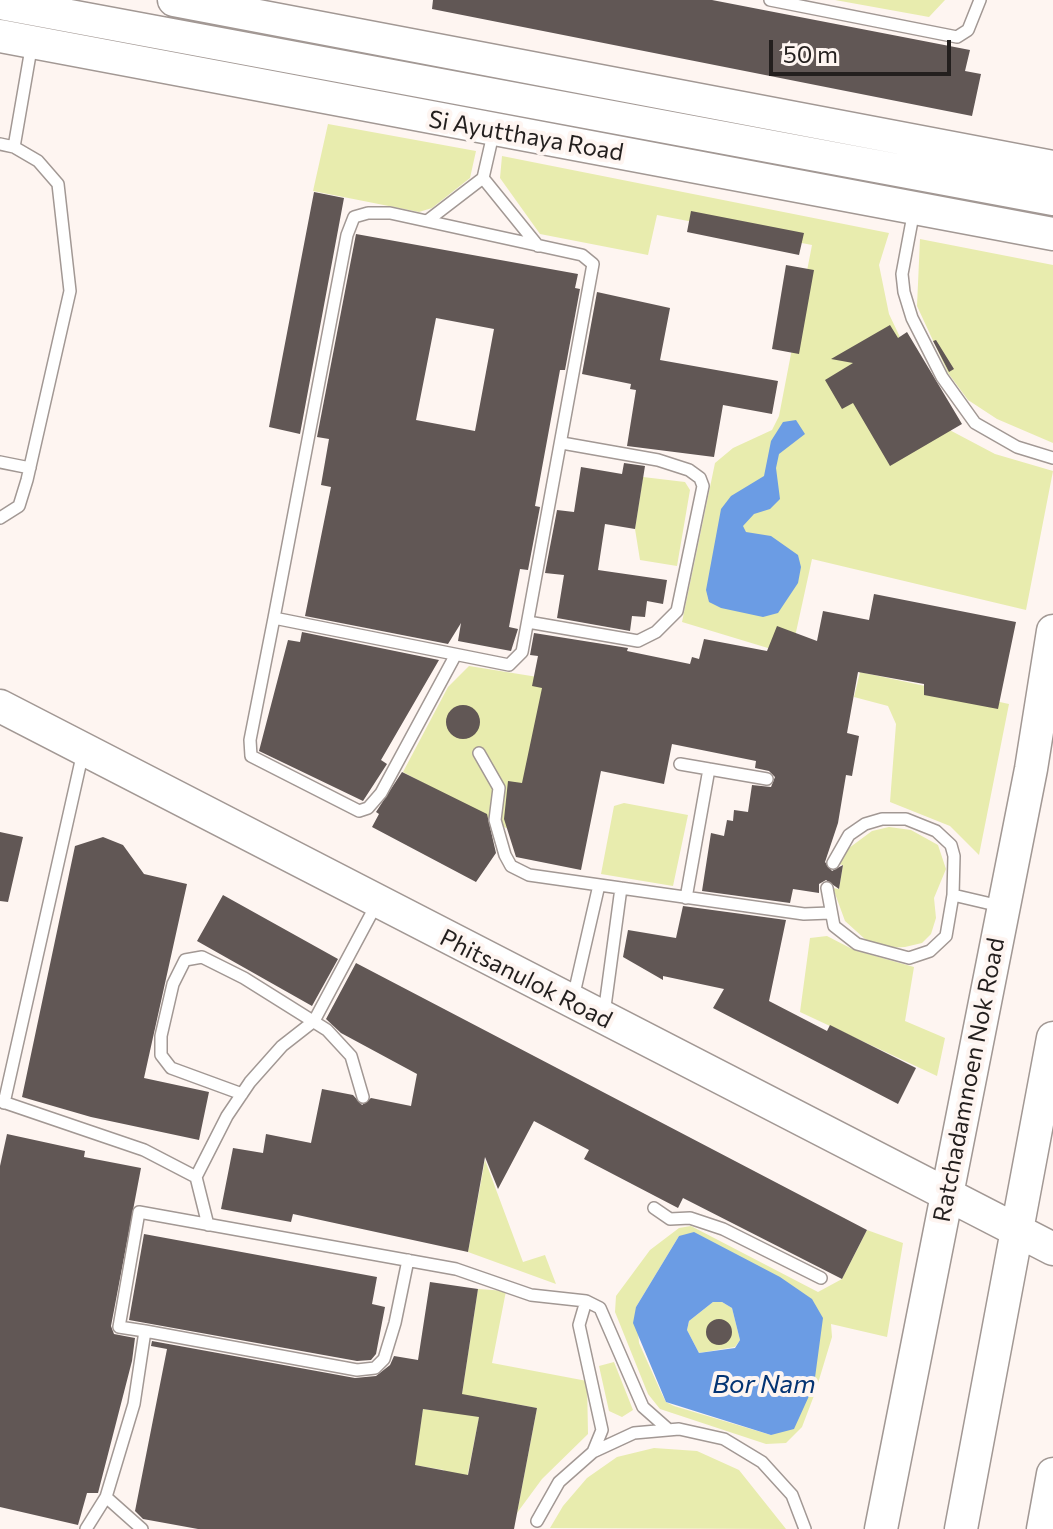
<!DOCTYPE html>
<html>
<head>
<meta charset="utf-8">
<style>
  body { margin:0 }
  #map { position:relative; width:1053px; height:1529px; overflow:hidden; background:#fef5f1; font-family:Commissioner,sans-serif }
  canvas { display:block }
  .scale { position:absolute; left:769px; top:40px; width:182px; height:36px; box-sizing:border-box; border:4px solid #231f1e; border-top:0; padding-left:10px; font-size:24px; line-height:28px; white-space:nowrap; color:#231f1e; -webkit-text-stroke:6px #fef5f1; paint-order:stroke }
</style>
</head>
<body>
<div id="map">
<canvas width="1053" height="1529"></canvas>
<div class="scale">50 m</div>
</div>
<script>
const ctx = document.querySelector('canvas').getContext('2d');
ctx.lineJoin = 'round';
function fillPath(path, color) { ctx.fillStyle = color; ctx.fill(path, 'evenodd'); }
const toPath = rows => new Path2D(rows.map(r => 'M' + r).join(''));
function strokePath(path, color, width, dash) { ctx.strokeStyle = color; ctx.lineWidth = width; ctx.lineCap = dash ? 'butt' : 'round'; ctx.setLineDash(dash || []); ctx.stroke(path); }
function drawText(font, color, halo, rows, align = 'center') {
  ctx.font = font + ' Commissioner,sans-serif'; ctx.lineWidth = 8; ctx.setLineDash([]); ctx.textBaseline = 'middle'; ctx.strokeStyle = halo; ctx.fillStyle = color; for (const [text, x, y, turn = 0] of rows) {
    ctx.save(); ctx.translate(x, y); ctx.rotate((+turn || 0) * Math.PI / 180); ctx.textAlign = isNaN(turn) ? turn : align; if (halo) ctx.strokeText(text, 0, 0); ctx.fillText(text, 0, 0); ctx.restore();
  }
}
const green = toPath([
  [835,0,945,0,929,17],
  [328,124,476,151,470,178,432,208,419,212,313,191],
  [502,156,889,233,879,265,889,314,942,426,995,454,1053,471,1026,610,812,559,791,655,682,622,715,463,733,448,772,430,779,416,812,245,657,215,648,255,540,234,500,178],
  [920,239,1053,265,1053,443,997,419,968,400,948,373,917,306],
  [643,477,685,482,690,490,677,566,640,560,635,529],
  [469,666,550,679,521,836,403,772,448,687],
  [860,672,1009,704,979,855,950,826,890,802,896,724,888,706,854,697],
  [624,803,688,815,673,886,601,874,614,806],
  [889,827,911,830,938,845,946,869,934,898,936,918,931,934,922,943,905,947,886,948,866,940,845,921,833,888,839,889,843,865,837,864,849,848,872,831],
  [827,936,854,950,914,967,905,1021,945,1038,937,1076,800,1012,810,938],
  [485,1160,523,1262,545,1255,556,1284,468,1252],
  [691,1226,818,1292,842,1279,867,1230,903,1243,887,1337,831,1324,832,1337,815,1393,802,1427,786,1443,766,1444,660,1409,648,1394,615,1312,616,1296,650,1250,679,1228],
  [679,1236,814,1385,771,1435,674,1406,666,1402,661,1392,639,1343,636,1307],
  [478,1289,506,1291,492,1363,587,1381,588,1434,542,1479,517,1513,537,1408,483,1398,462,1503,439,1499,444,1470,414,1465,423,1409,459,1413],
  [713,1302,722,1302,732,1308,740,1340,735,1347,699,1353,687,1330,689,1321],
  [614,1362,633,1410,622,1417,609,1411,599,1366],
  [654,1448,697,1451,739,1470,786,1529,550,1528,563,1506,587,1478,617,1457]
]);
const water = toPath([
  [796,420,805,434,779,454,776,468,780,499,770,509,754,514,743,526,746,532,771,536,798,555,801,567,798,583,778,613,763,617,721,608,709,602,706,590,721,509,731,496,764,476,771,441,783,422],
  [694,1232,780,1277,812,1299,823,1318,814,1385,794,1429,771,1435,666,1402,633,1323,636,1307,679,1236],
  [713,1302,722,1302,732,1308,740,1340,735,1348,699,1353,687,1330,689,1321]
]);
const building = toPath([
  [433,0,712,0,970,50,965,71,981,74,972,116,432,9],
  [314,192,344,198,300,434,269,427],
  [691,211,804,233,799,255,687,232],
  [356,234,578,274,575,288,580,289,565,370,560,370,535,506,540,507,528,570,520,569,509,627,518,629,511,651,458,641,461,623,448,644,305,616,331,487,321,485,329,439,317,437],
  [436,318,494,329,475,431,416,420],
  [786,265,814,270,799,354,772,349],
  [597,292,670,308,660,360,778,381,772,414,723,405,714,457,627,446,636,390,630,389,631,384,582,374],
  [890,325,898,338,907,332,962,424,890,466,853,403,842,409,825,380,853,363,831,359],
  [936,340,954,369,949,372,933,341],
  [624,463,645,466,635,529,605,524,598,570,667,580,663,604,647,601,645,617,632,616,630,631,557,618,564,575,545,573,557,510,574,512,581,467,622,474],
  [874,594,1016,622,998,709,924,695,924,684,858,672,847,733,859,736,852,776,846,775,838,823,825,862,832,871,843,865,839,889,826,880,819,884,819,893,793,889,790,903,702,891,711,833,724,836,727,820,733,821,734,810,748,812,752,785,771,787,775,777,769,771,755,768,756,761,672,744,664,784,601,771,581,870,516,857,504,819,508,781,522,783,542,688,532,686,538,656,530,655,534,633,628,648,627,651,690,664,692,657,699,659,704,639,767,651,777,626,817,641,823,611,869,620],
  [302,632,439,660,381,760,387,764,363,801,259,751,288,640,300,642],
  '446 722a17 17 0 1 1 34 0a17 17 0 1 1-34 0Z',
  [402,772,487,814,496,853,476,882,372,827,379,814,376,812],
  [0,832,23,837,8,902,0,901],
  [103,837,123,845,144,874,187,884,144,1078,209,1092,199,1140,91,1117,22,1097,75,846],
  [223,895,338,959,312,1006,197,941],
  [683,906,786,920,769,1001,827,1031,830,1025,916,1068,898,1104,713,1008,724,989,663,976,663,980,623,957,628,930,676,938],
  [356,963,867,1230,842,1279,683,1198,678,1208,584,1159,589,1150,534,1121,498,1189,485,1157,468,1252,293,1214,291,1222,221,1209,233,1148,263,1153,266,1134,311,1143,322,1089,353,1095,362,1105,371,1098,411,1106,417,1074,341,1033,326,1019],
  [7,1134,85,1151,84,1157,141,1168,111,1326,114,1334,135,1338,132,1361,98,1493,87,1493,78,1525,0,1507,0,1166],
  [144,1234,377,1277,372,1304,385,1307,376,1354,371,1360,357,1361,129,1320],
  [430,1282,478,1289,462,1394,537,1408,514,1529,198,1529,143,1519,135,1511,167,1349,151,1346,152,1341,355,1378,376,1376,390,1365,394,1356,418,1360],
  [423,1409,479,1417,468,1475,415,1465],
  '706 1332a13 13 0 1 1 26 0a13 13 0 1 1-26 0Z'
]);
const service = toPath([
  [770,0,957,37,968,30,980,0],
  [0,144,14,147,38,161,58,184,70,291,27,480,19,506,0,518],
  [14,147,32,43],
  [483,178,538,246],
  [914,210,902,274,904,292,912,318,942,377,975,423,1017,447,1053,458],
  [368,213,390,213,582,255,593,264,522,652,509,665,274,618,347,235,354,217,368,213],
  [427,221,483,178,494,130],
  [0,462,30,468],
  [274,618,250,740,251,756,359,811,368,808,381,793,455,656],
  [528,622,638,641,656,632,677,611,703,486,700,478,689,470,658,460,562,443],
  [479,753,499,788,495,820,505,855,511,866,529,875,804,914,830,913],
  [680,764,767,779],
  [827,888,834,926,857,944,909,958,930,951,946,936,953,895,954,856,951,845,936,831,906,819,882,819,865,824,849,835,833,863],
  [953,895,1000,906],
  [686,898,709,769],
  [573,998,599,885],
  [604,1014,621,888],
  [242,1094,171,1068,161,1055,161,1036,173,984,185,960,202,957,244,978,327,1030,351,1056,363,1097],
  [0,1101,144,1150,196,1177],
  [4,1103,83,752],
  [654,1208,670,1219,690,1218,723,1229,821,1278],
  [208,1225,196,1177,227,1116,250,1082,282,1046,314,1021,376,905],
  [145,1331,357,1370,375,1368,384,1359,395,1323,408,1260],
  [593,1452,602,1430,579,1325,586,1301,600,1308,643,1407,669,1430],
  [106,1497,142,1529],
  [537,1521,559,1482,593,1452,634,1433,679,1429,724,1439,762,1462,792,1495,805,1529],
  [86,1529,106,1497,134,1404,145,1331,119,1327,139,1212,456,1269,531,1295,586,1301]
]);
const secondary = toPath([
  [174,0,1053,167],
  [0,3,1053,199],
  [0,36,1053,234],
  [0,706,1053,1249],
  [881,1529,1031,769,1053,631],
  [961,1529,1053,1038],
  [1043,1529,1053,1474]
]);
const streetNames = [
  ["Si Ayutthaya Road",526,136,10],
  ["Phitsanulok Road",526,979,27],
  ["Ratchadamnoen Nok Road",969,1080,-79]
];
const waterNames = [
  ["Bor Nam",764,1384]
];
fillPath(green, '#e8ecae');
fillPath(water, '#6b9ce4');
fillPath(building, '#615755');
strokePath(service, '#a29894', 14);
strokePath(secondary, '#a29894', 35);
strokePath(service, '#fff', 11);
strokePath(secondary, '#fff', 32);
drawText('24px', '#231f1e', '#fef5f1', streetNames);
drawText('italic 26px', '#043473', '#fef5f1', waterNames);
</script>
</body>
</html>
